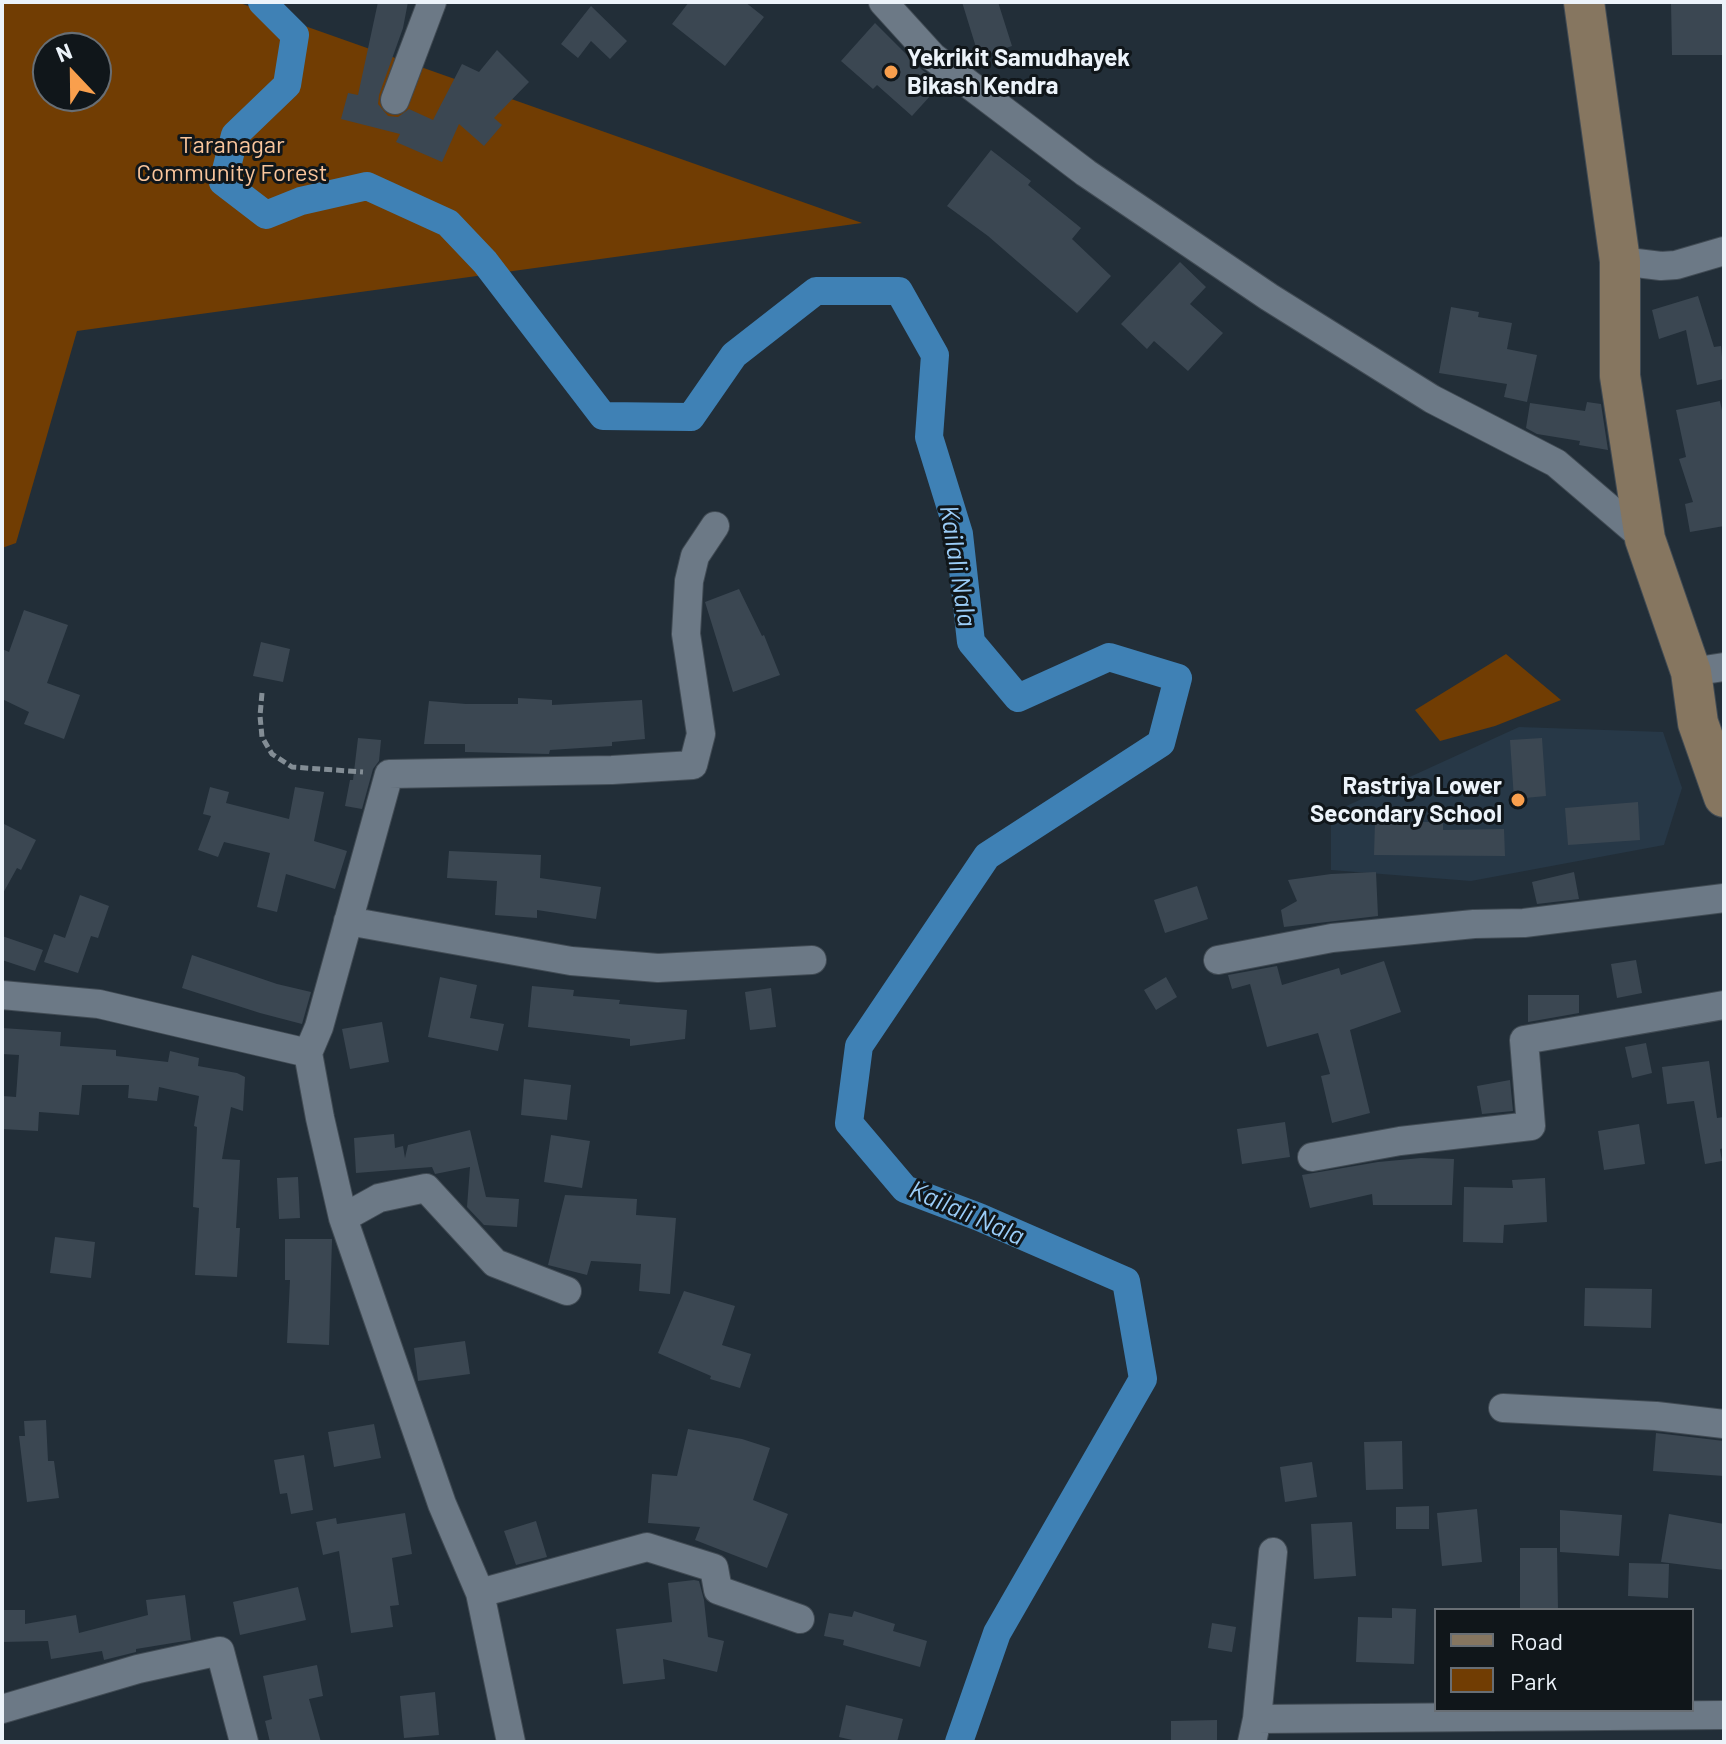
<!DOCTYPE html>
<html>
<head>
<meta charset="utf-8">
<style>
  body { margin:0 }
  #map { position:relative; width:1726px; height:1744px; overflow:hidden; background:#222e38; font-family:Barlow,sans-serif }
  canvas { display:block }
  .frame { position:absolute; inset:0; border:4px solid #ecf3fa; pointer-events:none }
  .legend { position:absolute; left:1434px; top:1608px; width:260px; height:104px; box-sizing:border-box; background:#10161a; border:2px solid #686e74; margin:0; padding:10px 14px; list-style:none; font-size:24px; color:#ecf3fa }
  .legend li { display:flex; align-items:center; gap:16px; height:40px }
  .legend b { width:40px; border:2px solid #686e74 }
  .north { position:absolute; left:32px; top:32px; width:80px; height:80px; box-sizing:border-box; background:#10161a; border:2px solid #686e74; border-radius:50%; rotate:338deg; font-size:22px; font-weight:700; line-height:32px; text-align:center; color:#ecf3fa }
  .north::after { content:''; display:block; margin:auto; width:28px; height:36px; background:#f99f4d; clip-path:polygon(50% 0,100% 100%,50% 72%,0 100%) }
</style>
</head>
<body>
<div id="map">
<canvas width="1726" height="1744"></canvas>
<div class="frame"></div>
<ul class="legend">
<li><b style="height:10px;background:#867660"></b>Road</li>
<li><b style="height:22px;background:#713d03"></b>Park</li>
</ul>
<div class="north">N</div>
</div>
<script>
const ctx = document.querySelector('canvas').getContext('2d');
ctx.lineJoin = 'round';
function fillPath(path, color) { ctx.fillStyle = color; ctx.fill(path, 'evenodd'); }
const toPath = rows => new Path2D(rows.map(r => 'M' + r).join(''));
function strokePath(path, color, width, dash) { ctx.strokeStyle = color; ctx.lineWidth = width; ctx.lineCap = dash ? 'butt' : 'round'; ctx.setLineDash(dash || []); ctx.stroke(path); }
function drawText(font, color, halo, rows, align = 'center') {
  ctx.font = font + ' Barlow,sans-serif'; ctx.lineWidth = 6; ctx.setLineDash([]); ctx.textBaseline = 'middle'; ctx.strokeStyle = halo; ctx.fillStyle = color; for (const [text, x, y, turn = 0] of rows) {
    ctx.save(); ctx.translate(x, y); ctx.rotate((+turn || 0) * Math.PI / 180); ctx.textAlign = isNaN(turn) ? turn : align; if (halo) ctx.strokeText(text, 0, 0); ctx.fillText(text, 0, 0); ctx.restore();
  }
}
const built = toPath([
  [1519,727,1663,732,1682,788,1664,845,1471,881,1331,870,1331,813]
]);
const green = toPath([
  [2,2,237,2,862,223,77,331,16,543,2,548],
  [48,48,96,48,96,96,48,96],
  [1506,654,1561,700,1495,726,1440,741,1415,710]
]);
const canal = toPath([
  [262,2,295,35,287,85,235,135,223,182,266,215,301,201,367,186,448,223,485,262,603,416,691,417,734,355,816,291,899,291,935,355,929,437,959,534,971,642,1018,698,1109,657,1178,678,1161,743,987,856,859,1046,849,1123,905,1189,979,1217,1126,1281,1143,1379,997,1633,959,1742]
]);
const building = toPath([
  [378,2,408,2,403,28,379,95,378,104,388,116,398,117,409,109,433,120,462,64,479,72,497,50,529,82,494,118,502,125,484,146,459,124,442,162,396,142,400,134,341,119,348,93,358,95],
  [689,2,745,2,764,17,725,66,672,24],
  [962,2,998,2,1012,46,979,57],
  [1671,2,1724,2,1724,55,1672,55],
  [591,6,627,41,610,59,591,41,578,58,561,44],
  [875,23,921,69,941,84,912,116,877,85,873,89,841,61],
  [991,150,1031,181,1028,185,1081,228,1072,239,1111,276,1077,313,988,236,947,206],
  [1180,262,1206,287,1190,304,1223,333,1188,371,1154,341,1147,349,1121,324],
  [1698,296,1714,347,1721,346,1724,379,1697,385,1686,330,1659,339,1652,310],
  [1451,307,1479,312,1478,317,1512,323,1507,349,1537,355,1527,402,1504,397,1507,384,1439,373],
  [1720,401,1724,420,1724,526,1690,532,1685,504,1693,502,1679,459,1686,457,1676,410],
  [1587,402,1601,404,1608,450,1579,445,1580,441,1537,434,1526,428,1530,403,1585,411],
  [739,589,762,636,764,635,780,675,733,692,705,602],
  [24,610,68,625,47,683,80,695,64,739,24,724,29,712,2,699,2,649,9,652],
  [261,642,290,649,283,682,253,676],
  [518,698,552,700,552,705,642,700,645,739,612,742,612,746,550,750,549,754,465,752,465,744,424,744,429,701,466,704,518,704],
  [358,738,381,740,379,761,373,769,362,809,345,806,350,780,353,780],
  [1542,738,1546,796,1514,799,1510,740],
  [210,787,229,792,226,803,289,819,295,787,324,792,314,841,347,851,335,889,286,874,277,912,257,907,270,853,224,842,218,857,198,850,211,816,203,814],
  [1638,802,1640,840,1568,845,1565,808],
  [1375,822,1443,822,1443,830,1504,829,1505,856,1374,855],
  [2,823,36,840,21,870,17,868,2,895],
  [449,851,541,855,540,878,601,887,596,919,537,910,537,918,495,915,497,881,447,878],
  [1376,872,1378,916,1284,927,1281,910,1297,901,1288,880,1331,874],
  [1574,872,1579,899,1537,904,1532,882],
  [1197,886,1208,919,1165,933,1154,900],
  [80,895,109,906,98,938,91,936,78,973,44,962,54,934,65,938],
  [2,936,43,950,35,971,2,960],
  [192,955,277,984,311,992,302,1024,260,1013,182,988],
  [1636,960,1642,993,1617,998,1611,964],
  [1384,961,1401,1012,1350,1030,1370,1113,1332,1123,1321,1076,1330,1074,1318,1033,1267,1047,1250,984,1232,989,1228,975,1277,966,1282,985,1339,968,1341,975],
  [440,977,477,985,470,1018,504,1024,498,1051,428,1037],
  [1166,977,1177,997,1156,1010,1144,990],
  [532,986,574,990,573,996,620,1000,619,1004,687,1010,685,1039,630,1046,630,1039,528,1027],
  [771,988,776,1027,750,1030,745,992],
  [1528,995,1579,995,1579,1013,1528,1022],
  [382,1022,389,1062,350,1069,342,1029],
  [2,1028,61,1032,60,1046,116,1050,116,1056,168,1062,170,1051,199,1058,198,1066,237,1073,245,1077,243,1111,231,1107,222,1159,240,1160,236,1228,240,1228,237,1277,195,1275,199,1208,193,1207,197,1127,194,1126,199,1096,159,1087,157,1101,128,1098,129,1085,82,1085,79,1115,39,1112,38,1131,2,1129,2,1096,16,1097,19,1055,2,1054],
  [1646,1043,1652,1073,1632,1078,1625,1047],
  [1709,1061,1717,1118,1724,1117,1724,1148,1720,1149,1722,1161,1705,1164,1694,1101,1667,1104,1662,1067],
  [524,1079,571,1085,567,1120,521,1115],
  [1510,1080,1513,1111,1482,1114,1477,1086],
  [1285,1122,1290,1157,1242,1164,1237,1129],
  [1639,1124,1645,1164,1604,1170,1598,1131],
  [470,1130,486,1197,519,1199,517,1227,484,1225,467,1207,470,1167,435,1174,432,1167,356,1173,354,1138,394,1134,395,1148,403,1146,405,1158,408,1145],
  [551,1135,590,1141,582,1188,544,1182],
  [1421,1158,1454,1159,1452,1205,1373,1205,1372,1194,1310,1208,1302,1175,1378,1162],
  [298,1177,300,1218,279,1219,277,1178],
  [1545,1178,1547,1222,1504,1225,1503,1243,1463,1242,1464,1187,1513,1188,1512,1180],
  [565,1195,637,1199,636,1215,676,1218,670,1294,639,1291,641,1264,591,1261,587,1275,548,1265],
  [55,1237,95,1242,91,1278,50,1273],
  [285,1239,332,1239,329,1345,287,1343,290,1280,285,1280],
  [1585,1288,1652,1289,1651,1328,1584,1326],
  [684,1291,735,1306,722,1345,751,1354,740,1388,710,1379,711,1376,658,1353],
  [465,1341,470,1374,418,1381,414,1348],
  [46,1420,48,1461,54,1461,59,1498,27,1502,19,1436,25,1436,24,1421],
  [374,1424,381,1458,334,1467,328,1432],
  [688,1429,742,1439,770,1448,753,1500,788,1514,767,1568,695,1540,700,1527,648,1523,652,1474,677,1476],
  [1656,1433,1724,1441,1724,1476,1653,1471],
  [1402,1441,1403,1489,1366,1490,1364,1442],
  [304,1455,313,1510,291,1514,287,1493,280,1494,274,1460],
  [1312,1462,1317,1497,1285,1502,1280,1467],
  [1429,1506,1429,1529,1396,1529,1396,1507],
  [1477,1509,1482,1562,1442,1566,1437,1513],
  [1560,1510,1622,1515,1619,1556,1560,1552],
  [405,1513,412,1554,392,1558,399,1605,390,1606,393,1627,351,1633,339,1551,323,1555,316,1522,336,1518,337,1524],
  [1669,1514,1724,1524,1724,1570,1661,1562],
  [536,1521,547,1557,516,1565,504,1531],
  [1352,1522,1356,1576,1314,1579,1311,1524],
  [1520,1548,1557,1548,1558,1610,1520,1610],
  [1629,1563,1669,1564,1668,1598,1628,1596],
  [694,1580,699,1581,704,1600,708,1637,724,1641,717,1672,663,1659,665,1679,623,1684,616,1629,672,1622,668,1583],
  [298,1587,306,1620,240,1635,233,1602],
  [185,1595,191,1640,136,1649,136,1652,104,1660,102,1651,51,1659,48,1641,2,1642,2,1610,25,1610,25,1624,76,1615,79,1633,148,1615,146,1600],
  [1392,1608,1416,1609,1414,1664,1356,1662,1358,1617,1392,1618],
  [854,1611,895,1624,893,1631,927,1641,920,1667,843,1645,844,1640,824,1636,829,1613,852,1617],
  [1212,1623,1236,1627,1232,1652,1208,1648],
  [317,1665,323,1696,309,1699,321,1742,270,1742,265,1721,272,1719,263,1676],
  [435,1692,439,1735,404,1738,400,1696],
  [846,1705,903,1719,897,1742,861,1742,839,1737],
  [1217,1720,1217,1742,1171,1742,1171,1721]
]);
const path = toPath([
  [262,693,260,716,262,737,272,754,292,767,363,772]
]);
const street = toPath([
  [883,2,933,57,1086,173,1269,297,1432,399,1556,463,1645,539],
  [395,100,432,2],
  [1620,261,1661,266,1676,265,1724,251],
  [1691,672,1724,667],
  [348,921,571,961,658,968,812,960],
  [1218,960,1332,938,1474,924,1524,923,1724,898],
  [2,995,99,1004,308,1053,320,1118,343,1218,442,1504,480,1593,511,1742],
  [308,1053,319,1027,389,774,612,770,693,765,701,734,686,634,689,581,695,556,715,526],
  [1312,1157,1400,1141,1531,1126,1524,1040,1724,1005],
  [343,1218,379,1198,426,1188,495,1263,567,1291],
  [1503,1408,1656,1416,1724,1424],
  [480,1593,647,1547,714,1568,718,1590,800,1619],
  [2,1709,138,1669,220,1651,244,1742],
  [1257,1719,1724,1715],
  [1252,1742,1257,1719,1273,1552]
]);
const secondary = toPath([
  [1584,2,1620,261,1620,376,1645,539,1691,672,1698,723,1724,797]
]);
const markers = [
  [891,72,8,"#f99f4d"],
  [1518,800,8,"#f99f4d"]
];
const poiNames = [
  ["Yekrikit Samudhayek",907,58],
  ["Bikash Kendra",907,86],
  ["Rastriya Lower",1502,786,"right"],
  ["Secondary School",1502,814,"right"]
];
const parkNames = [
  ["Taranagar",232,145],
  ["Community Forest",232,173]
];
const waterNames = [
  ["Kailali Nala",958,566,81],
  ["Kailali Nala",967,1213,24]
];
fillPath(built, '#273847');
fillPath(green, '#713d03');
strokePath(canal, '#3f81b5', 28);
fillPath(building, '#3b4752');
strokePath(street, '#414b54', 30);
strokePath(secondary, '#414b54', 42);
strokePath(path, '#838d95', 5, [8, 4]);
strokePath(street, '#6c7986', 28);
strokePath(secondary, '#867660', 40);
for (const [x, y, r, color] of markers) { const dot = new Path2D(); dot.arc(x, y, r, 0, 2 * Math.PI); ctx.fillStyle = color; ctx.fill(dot); strokePath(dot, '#10161a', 3); }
drawText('bold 24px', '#ecf3fa', '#10161a', poiNames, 'left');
drawText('24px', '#f9c59c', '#10161a', parkNames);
drawText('italic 26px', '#9bcdf8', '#10161a', waterNames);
</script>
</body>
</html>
